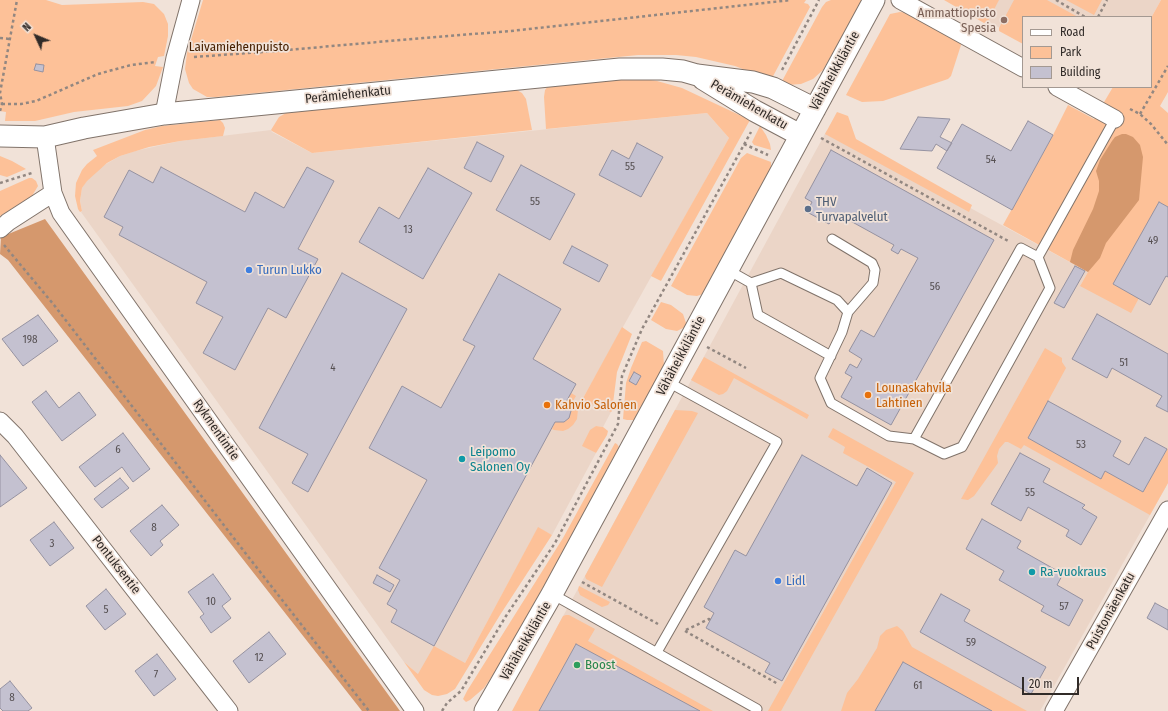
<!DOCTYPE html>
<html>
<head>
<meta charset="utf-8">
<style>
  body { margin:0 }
  #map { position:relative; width:1168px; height:711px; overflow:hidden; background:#f1e2d8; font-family:"Fira Sans Condensed",sans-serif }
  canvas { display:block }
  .legend { position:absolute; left:1022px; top:16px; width:130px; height:72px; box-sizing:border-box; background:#f1e2d8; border:1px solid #a49992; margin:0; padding:5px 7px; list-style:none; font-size:12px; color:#312b28 }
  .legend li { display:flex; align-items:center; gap:8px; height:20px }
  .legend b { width:20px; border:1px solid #a49992 }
  .north { position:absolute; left:16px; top:16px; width:40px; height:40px; -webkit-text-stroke:3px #f1e2d8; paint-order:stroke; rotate:314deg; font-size:11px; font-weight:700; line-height:16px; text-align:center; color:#312b28 }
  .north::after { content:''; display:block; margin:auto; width:14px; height:18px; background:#312b28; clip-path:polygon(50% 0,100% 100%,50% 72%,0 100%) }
  .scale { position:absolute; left:1022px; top:677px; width:57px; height:18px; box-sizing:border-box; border:2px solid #312b28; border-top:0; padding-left:5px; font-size:12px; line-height:14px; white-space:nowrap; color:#312b28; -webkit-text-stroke:3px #f1e2d8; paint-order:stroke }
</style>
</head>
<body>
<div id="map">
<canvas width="1168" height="711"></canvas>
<ul class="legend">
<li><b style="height:5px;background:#fff"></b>Road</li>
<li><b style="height:11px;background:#fdc198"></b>Park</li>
<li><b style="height:11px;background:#c4c1d0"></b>Building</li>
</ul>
<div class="north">N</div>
<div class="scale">20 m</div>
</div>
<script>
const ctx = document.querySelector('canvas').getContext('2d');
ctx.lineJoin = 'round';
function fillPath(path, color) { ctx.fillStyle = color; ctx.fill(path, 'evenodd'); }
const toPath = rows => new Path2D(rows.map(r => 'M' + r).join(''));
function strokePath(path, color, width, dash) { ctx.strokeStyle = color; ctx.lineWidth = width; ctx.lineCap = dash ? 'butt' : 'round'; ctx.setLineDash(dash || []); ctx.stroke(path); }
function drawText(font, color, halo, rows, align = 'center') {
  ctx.font = font + ' "Fira Sans Condensed",sans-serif'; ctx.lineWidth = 3.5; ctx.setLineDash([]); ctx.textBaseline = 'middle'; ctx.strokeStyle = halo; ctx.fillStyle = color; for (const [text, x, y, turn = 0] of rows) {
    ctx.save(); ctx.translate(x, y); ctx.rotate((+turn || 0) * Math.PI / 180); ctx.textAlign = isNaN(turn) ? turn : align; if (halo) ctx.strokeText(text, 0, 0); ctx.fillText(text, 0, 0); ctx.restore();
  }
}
const built = toPath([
  [950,0,1161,0,1151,18,1151,17,1023,17,1023,41],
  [707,113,729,138,582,400,611,412,603,427,596,426,583,446,596,453,552,535,538,528,465,663,418,674,404,662,81,212,82,211,80,201,82,188,86,181,101,167,120,156,135,151,180,141,271,130,272,132,312,153],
  [827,130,1088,272,1080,286,1159,202,1168,189,1168,483,1040,711,701,711,555,631]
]);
const green = toPath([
  [0,0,46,0,62,5,143,2,154,4,164,14,168,24,168,36,164,56,158,57,155,66,163,67,156,86,142,101,128,106,74,112,35,121,5,121,6,112,0,111],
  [203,0,806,0,804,3,808,4,810,7,771,80,735,66,696,57,676,55,638,55,216,97,207,97,193,89,189,83,185,69,187,53],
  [831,0,863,0,823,70,813,79,801,84,787,85,781,83,822,7,826,2],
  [944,0,999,0,988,21,984,23],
  [1014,0,1047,0,1078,17,1023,17,1023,44,999,31,999,28],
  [1066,0,1102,0,1094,15],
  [1161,0,1168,0,1168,92,1160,106,1168,113,1168,207,1159,202,1139,298,1131,313,1080,286,1088,272,1003,225,1053,135,1068,105,1094,119,1113,87,1151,87,1151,18],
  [900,12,909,13,960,41,961,45,951,76,948,79,883,101,862,102,846,95,890,14],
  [637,78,657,81,682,88,750,120,661,281,651,276,729,138,707,113,546,129,544,97,545,90,548,86],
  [515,89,522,93,526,99,532,130,312,153,272,131,271,130,279,117,286,113],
  [837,112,848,116,856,139,972,205,969,212,825,134],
  [220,120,223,123,225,128,223,136,180,141,149,147,120,156,107,163,87,181,82,188,80,201,82,211,80,212,78,209,75,196,76,183,82,170,87,164,97,156,93,150,145,130,162,126],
  [760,126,766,135,770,144,771,150,754,145,752,142],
  [747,153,771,162,771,168,703,294,697,296,687,295,671,286,741,158],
  [0,156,12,161,26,169,7,177,0,175],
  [29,178,32,178,36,181,38,186,32,196,0,216,0,191],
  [661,302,671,305,683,314,686,323,685,327,677,331,666,329,651,320],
  [622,327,632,334,617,372,612,411,611,412,582,400],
  [646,341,663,351,664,366,634,420,627,420,623,419,626,383,631,368,642,342],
  [1045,348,1062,358,1062,362,1066,368,1028,438,1101,478,1105,471,1143,492,1168,448,1168,483,1150,515,1024,445,1021,449,1008,442,1005,442,999,449,997,456,998,463,974,496,968,500,961,499],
  [704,357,809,415,807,419,734,378,727,391,723,394,719,395,691,380],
  [571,393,576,396,573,401,578,409,577,419,573,425,568,429,563,431,554,430,552,429,555,422,564,422,569,418,571,411,569,405,566,402],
  [675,410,692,411,698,413,602,587,586,579,585,576],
  [596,426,603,427,608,431,607,435,596,453,582,446,590,430],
  [833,428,914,473,781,711,768,711,896,482,843,453,845,447,828,437],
  [615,443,617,444,619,447,565,548,499,666,484,688,470,700,466,702,463,699,467,691,563,538],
  [538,527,552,535,500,615,455,689,447,694,438,696,432,695,424,690,404,662,418,674,434,646,465,663],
  [579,586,610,602,608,605,602,607,580,595,578,590],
  [566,615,569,615,595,629,588,641,713,711,512,711,563,616],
  [897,626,903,631,912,647,1027,711,992,711,903,662,875,711,841,711,847,693,858,679,877,648,880,636,886,630]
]);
const forest = toPath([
  [1122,134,1126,134,1133,137,1140,145,1143,157,1139,200,1106,243,1100,258,1088,272,1070,262,1073,250,1093,209,1099,191,1099,181,1096,171,1100,160,1112,141,1115,137],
  [45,219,400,711,362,711,8,260,0,254,1,237]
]);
const building = toPath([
  [36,64,44,65,43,72,34,70,36,64],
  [918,117,950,119,940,137,952,143,947,151,936,144,932,151,900,149,918,117],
  [1028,121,1053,135,1012,210,937,168,962,124,1011,151,1028,121],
  [477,142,504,156,491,182,464,168,477,142],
  [637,143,663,157,641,197,599,175,612,150,629,159,637,143],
  [831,150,994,240,891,425,841,397,852,377,845,373,850,364,857,368,862,359,849,351,861,330,874,337,918,258,901,249,898,254,891,250,894,245,836,213,829,224,807,212,812,202,805,198,831,150],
  [521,165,575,194,550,240,496,210,521,165],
  [161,167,245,212,255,192,284,208,307,167,334,181,298,249,318,259,286,318,268,308,235,370,203,353,223,317,196,303,207,282,119,235,123,227,104,217,129,170,153,183,161,167],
  [428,168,472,193,423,279,359,242,379,207,399,219,428,168],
  [1159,202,1168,207,1168,277,1166,276,1150,305,1113,284,1159,202],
  [572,246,608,265,599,282,563,263,572,246],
  [1075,266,1085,271,1064,308,1054,303,1075,266],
  [342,273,407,309,308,492,292,483,308,454,259,428,342,273],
  [499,274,561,309,533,359,576,384,566,402,569,405,571,411,569,418,564,422,555,422,434,646,391,622,397,610,387,604,400,580,379,568,427,480,369,448,402,386,441,408,475,346,463,340,499,274],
  [1097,314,1168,354,1168,412,1156,406,1162,396,1112,368,1107,378,1072,359,1097,314],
  [38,315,58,341,23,366,2,339,38,315],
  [634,372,641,376,636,385,629,381,634,372],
  [46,391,59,408,79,392,96,415,62,441,32,402,46,391],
  [1048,401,1121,441,1113,456,1129,465,1145,437,1167,449,1143,492,1105,471,1101,479,1028,438,1048,401],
  [123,433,150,469,133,482,122,467,95,487,79,467,123,433],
  [1020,453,1050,469,1043,482,1085,505,1082,508,1097,517,1081,545,1066,536,1069,530,1028,507,1021,521,991,504,1020,453],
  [0,455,27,488,0,507,0,455],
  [802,455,857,486,867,468,892,483,782,681,765,672,770,663,706,628,714,613,704,607,735,550,746,556,802,455],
  [120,478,129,488,102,508,94,499,120,478],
  [162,505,179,525,160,541,163,545,151,556,130,531,162,505],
  [982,519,1021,541,1017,548,1063,574,1057,585,1083,600,1069,626,1041,611,1044,606,999,580,1004,571,966,549,982,519],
  [54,522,74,548,50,566,30,540,54,522],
  [213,574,231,599,222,606,231,618,211,633,200,617,204,614,188,592,213,574],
  [377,575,394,585,390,592,373,583,377,575],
  [106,589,126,614,105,630,86,606,106,589],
  [941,594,970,610,964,621,1046,667,1031,694,920,632,941,594],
  [1155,603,1168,610,1168,630,1147,618,1155,603],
  [269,632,286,654,249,683,233,661,269,632],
  [576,644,700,711,539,711,576,644],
  [157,654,176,679,154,696,135,671,157,654],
  [903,662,992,711,875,711,903,662],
  [10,681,32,708,28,711,3,711,0,708,0,689,10,681]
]);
const path = toPath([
  [1056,0,1085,17],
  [1098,17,1107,0],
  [0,38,10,39],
  [194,57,276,51,423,38,511,31,791,0],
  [782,70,819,0],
  [2,104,21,104,36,101,98,74,131,65,156,62],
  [1130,109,1140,114,1151,124,1168,145],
  [0,111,2,104,0,93,17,0],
  [1140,114,1168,66],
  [821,138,1010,242],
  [744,144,768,155],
  [0,183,32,173],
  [4,245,54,305,243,550,369,711],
  [707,347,746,368],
  [582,582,658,624],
  [686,630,709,619,710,620],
  [685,631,778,684],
  [442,711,447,703,461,691,506,616,555,543,618,424,622,376,642,329,751,132]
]);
const service = toPath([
  [832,239,872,263,875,270,873,283,848,312],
  [1038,257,1115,119],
  [728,270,751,283,758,315,831,356],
  [751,283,781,273,837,300,848,312,842,332,820,378,831,403,889,436,914,439,944,454,962,447,1050,288,1038,257,1021,248,914,439],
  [552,594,757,709],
  [657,652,777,442,668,382]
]);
const minor = toPath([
  [900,0,1023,68],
  [1057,87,1115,119],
  [164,114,175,58,191,0],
  [45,137,53,193,61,213,415,711],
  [0,229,8,222,53,193],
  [0,421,15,436,229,711],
  [1054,711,1168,510]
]);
const tertiary = toPath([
  [703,79,755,111,800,135],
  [0,136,45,137,84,128,164,114,620,69,662,69,683,71,697,75,753,82,773,88,815,109],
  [485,711,552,594,874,0]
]);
const markers = [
  [1004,20,4,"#8d6e63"],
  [808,209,4,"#5c6f8a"],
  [249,270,4,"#3f7fe0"],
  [868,395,4,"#e8710a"],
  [547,405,4,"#e8710a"],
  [462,459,4,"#0f9aa8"],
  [1032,572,4,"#0f9aa8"],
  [778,581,4,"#3f7fe0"],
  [577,665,4,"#2e9e5b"]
];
const numberNames = [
  ["54",991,160],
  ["55",630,167],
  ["55",535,202],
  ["13",408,230],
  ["49",1153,241],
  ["56",935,287],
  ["198",30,340],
  ["51",1124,363],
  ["4",333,368],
  ["53",1081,445],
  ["6",118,450],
  ["55",1030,493],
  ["8",154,528],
  ["3",52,544],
  ["10",211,602],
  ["57",1064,607],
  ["5",106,610],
  ["59",971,643],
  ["12",259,658],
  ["7",156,675],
  ["61",918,686],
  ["8",12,698]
];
const educationNames = [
  ["Ammattiopisto",996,13],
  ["Spesia",996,28]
];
const parkNames = [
  ["Laivamiehenpuisto",239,47]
];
const streetNames = [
  ["Vähäheikkiläntie",835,71,-61],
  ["Perämiehenkatu",348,95,-6],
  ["Perämiehenkatu",749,105,30],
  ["Vähäheikkiläntie",681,356,-62],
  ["Rykmentintie",216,430,55],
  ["Pontuksentie",116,565,52],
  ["Puistomäenkatu",1111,611,-61],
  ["Vähäheikkiläntie",526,641,-60]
];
const serviceNames = [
  ["THV",816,202],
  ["Turvapalvelut",816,217]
];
const shopNames = [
  ["Turun Lukko",257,270],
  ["Lidl",786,581]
];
const foodNames = [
  ["Lounaskahvila",876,388],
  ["Lahtinen",876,403],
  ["Kahvio Salonen",555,405]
];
const cultureNames = [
  ["Leipomo",470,452],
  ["Salonen Oy",470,467],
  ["Ra-vuokraus",1040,572]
];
const leisureNames = [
  ["Boost",585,665]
];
fillPath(built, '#ebd5c7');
fillPath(green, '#fdc198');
fillPath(forest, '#d5986d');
fillPath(building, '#c4c1d0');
strokePath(building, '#9592a1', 1);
strokePath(service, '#80736a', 11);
strokePath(minor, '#80736a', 19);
strokePath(tertiary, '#80736a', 23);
strokePath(path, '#928781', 2.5, [3, 3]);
strokePath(service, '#fff', 9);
strokePath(minor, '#fff', 17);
strokePath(tertiary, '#fff', 21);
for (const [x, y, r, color] of markers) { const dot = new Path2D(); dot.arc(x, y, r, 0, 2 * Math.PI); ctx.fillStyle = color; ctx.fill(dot); strokePath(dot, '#f1e2d8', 1.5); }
drawText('11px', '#565052', null, numberNames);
drawText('13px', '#785e54', '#f1e2d8', educationNames, 'right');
drawText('13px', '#472000', '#f1e2d8', parkNames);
drawText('13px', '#312b28', '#f1e2d8', streetNames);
drawText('13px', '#4e5e75', '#f1e2d8', serviceNames, 'left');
drawText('13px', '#366cbe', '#f1e2d8', shopNames, 'left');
drawText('13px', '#c56008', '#f1e2d8', foodNames, 'left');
drawText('13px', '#0d838f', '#f1e2d8', cultureNames, 'left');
drawText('13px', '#27864d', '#f1e2d8', leisureNames, 'left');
</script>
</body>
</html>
